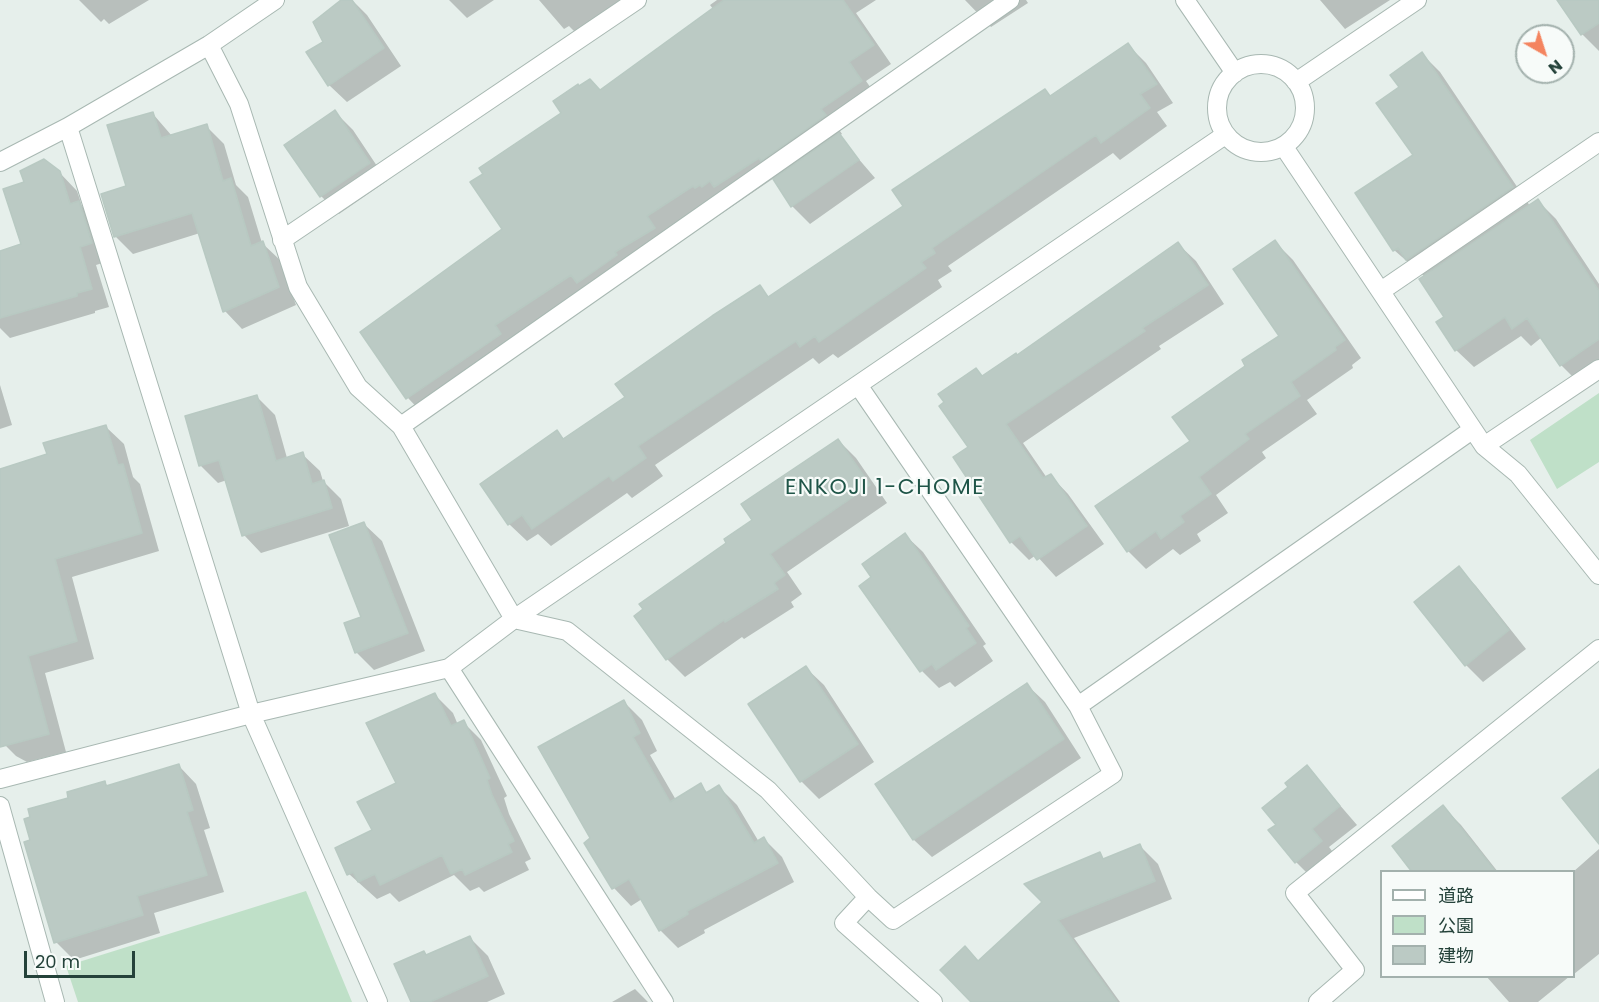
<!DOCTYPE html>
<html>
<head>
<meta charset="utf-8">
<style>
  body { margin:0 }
  #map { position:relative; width:1599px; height:1002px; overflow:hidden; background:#e6efeb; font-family:Poppins,"Noto Sans JP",sans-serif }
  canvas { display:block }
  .legend { position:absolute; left:1380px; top:870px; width:195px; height:108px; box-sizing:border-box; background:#f7fbf9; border:2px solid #a3b1ad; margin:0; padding:8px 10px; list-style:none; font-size:18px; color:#24423a }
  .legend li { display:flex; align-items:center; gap:12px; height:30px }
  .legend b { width:30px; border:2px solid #a3b1ad }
  .north { position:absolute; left:1515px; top:24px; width:60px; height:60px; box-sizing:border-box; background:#f7fbf9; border:2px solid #a3b1ad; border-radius:50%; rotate:141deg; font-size:16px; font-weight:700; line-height:24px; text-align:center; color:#24423a }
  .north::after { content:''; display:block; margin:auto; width:21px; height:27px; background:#f4845f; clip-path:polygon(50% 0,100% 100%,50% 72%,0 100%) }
  .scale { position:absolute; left:24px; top:951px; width:111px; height:27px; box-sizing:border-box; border:3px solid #24423a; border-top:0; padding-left:8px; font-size:18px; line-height:21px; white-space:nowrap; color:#24423a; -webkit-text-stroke:4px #f7fbf9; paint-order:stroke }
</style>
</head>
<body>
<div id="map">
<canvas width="1599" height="1002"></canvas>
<ul class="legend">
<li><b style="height:8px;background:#fff"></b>道路</li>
<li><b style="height:16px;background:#bfe0c8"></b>公園</li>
<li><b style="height:16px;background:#bbcac4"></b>建物</li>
</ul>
<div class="north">N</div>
<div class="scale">20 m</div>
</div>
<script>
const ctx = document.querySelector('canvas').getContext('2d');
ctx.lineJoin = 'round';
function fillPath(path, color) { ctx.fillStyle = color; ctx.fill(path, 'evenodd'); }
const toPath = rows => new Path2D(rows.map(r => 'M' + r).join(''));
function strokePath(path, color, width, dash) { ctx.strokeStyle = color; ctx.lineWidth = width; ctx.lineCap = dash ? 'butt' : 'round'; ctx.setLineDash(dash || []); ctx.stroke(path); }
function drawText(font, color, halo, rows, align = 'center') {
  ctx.font = font + ' Poppins,sans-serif'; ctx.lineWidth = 4.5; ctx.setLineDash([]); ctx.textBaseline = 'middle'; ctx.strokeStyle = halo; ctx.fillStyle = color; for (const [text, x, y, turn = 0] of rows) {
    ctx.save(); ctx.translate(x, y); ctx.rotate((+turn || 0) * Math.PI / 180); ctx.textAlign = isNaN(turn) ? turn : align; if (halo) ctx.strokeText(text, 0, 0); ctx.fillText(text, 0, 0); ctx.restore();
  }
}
const green = toPath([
  [1599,393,1599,462,1557,489,1530,440],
  [306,891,352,1002,78,1002,66,966]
]);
const shadow = toPath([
  [79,0,149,0,109,24,104,19,101,22],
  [344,0,352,0,367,15,401,66,347,102,329,85,323,14],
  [449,0,494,0,467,18],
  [539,0,627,0,581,38,569,26,564,29],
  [717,0,876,0,856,13,891,64,866,81,879,100,838,128,842,134,839,136,875,178,810,224,792,206,774,178,425,416,408,398,505,230,601,92,713,9,710,5],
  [965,0,1026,0,1028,3,991,27],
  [1320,0,1390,0,1345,29],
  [1566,0,1599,0,1599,51,1582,34],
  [1128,45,1146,63,1173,103,1157,112,1167,126,1120,160,1113,153,948,266,952,271,938,280,942,287,838,358,833,354,819,364,813,358,655,465,663,476,632,498,627,493,551,546,538,534,527,541,509,524,557,432,565,440,627,398,759,287,770,298,905,207,1051,97],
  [1422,54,1440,72,1530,206,1538,201,1556,219,1599,284,1599,369,1579,383,1561,365,1542,337,1531,346,1521,336,1474,367,1456,350,1446,317,1425,277,1394,250,1357,194,1415,155,1401,87],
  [335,112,353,130,387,181,339,214,321,196],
  [153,114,172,136,206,126,224,144,236,185,248,197,262,243,280,260,296,305,242,329,225,311,200,233,133,254,115,236,128,187],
  [59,172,77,191,82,206,97,220,109,261,96,265,109,307,95,311,95,313,10,338,0,328,0,252,23,245],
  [1275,242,1293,260,1361,358,1352,365,1353,368,1307,400,1317,414,1262,452,1266,458,1216,495,1228,513,1197,534,1201,541,1180,555,1173,549,1146,569,1128,551,1192,441,1247,367,1281,336],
  [1178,244,1196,261,1224,304,1159,346,1161,349,1023,443,1047,478,1051,476,1068,494,1104,544,1056,577,1036,555,1029,560,1011,542,970,448,983,377,1017,357],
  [0,385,12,425,0,429],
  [257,397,275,415,287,458,302,454,320,471,323,481,341,499,349,526,261,553,244,535,227,480,218,483,200,465],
  [106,427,124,444,133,477,140,484,159,551,72,577,94,659,45,673,66,752,27,762,16,756,0,740,0,470,48,455],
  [838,440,856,458,887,503,787,572,802,594,791,602,794,607,744,639,742,637,685,677,667,659,728,543],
  [364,524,382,541,425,651,374,670,356,652,363,618],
  [905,535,923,552,986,644,983,646,993,661,955,687,950,682,939,688,922,671,873,578],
  [1458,568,1476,586,1526,649,1483,682,1466,665],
  [806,668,824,685,874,762,819,799,801,781],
  [1027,685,1045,702,1081,758,932,857,914,840,877,784],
  [435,695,453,713,458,725,463,722,481,740,507,796,504,798,509,814,531,859,525,862,529,870,484,892,479,887,470,891,454,875,399,902,390,893,377,899,349,874,399,784],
  [624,702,642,720,657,751,650,755,676,800,700,785,709,794,719,787,737,805,759,842,764,839,782,857,794,882,704,930,705,933,678,948,660,930,642,899,631,906,614,888,586,843,592,839],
  [179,766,196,784,210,828,204,830,224,892,154,913,160,933,74,960,56,942,32,841,70,799,105,783,109,787],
  [1307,767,1357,825,1329,847,1339,860,1314,880,1296,862,1278,825,1290,788],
  [1443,807,1461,825,1498,872,1414,872],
  [1140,846,1158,864,1172,899,1074,938,1120,1002,973,1002,979,962,1100,854,1105,860],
  [1599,849,1599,954,1574,974,1573,872],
  [470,938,488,956,505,994,487,1002,413,1002,427,956],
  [1486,976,1570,976,1538,1002,1509,1002],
  [635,989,648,1002,612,1002]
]);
const building = toPath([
  [341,0,352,0,384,48,328,86,306,52,323,42,313,22,341,0],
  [724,0,843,0,874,45,849,62,862,81,821,109,826,115,761,161,759,158,714,187,710,181,702,187,700,185,695,188,693,186,647,216,655,228,615,252,617,255,577,283,571,275,495,325,501,334,406,399,360,332,502,229,470,182,483,174,479,168,561,113,553,101,578,84,579,86,590,79,600,90,724,0],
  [1557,0,1599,0,1599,23,1581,35,1557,0],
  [1128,43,1157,84,1140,94,1150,108,1101,143,1096,135,932,248,935,253,921,262,926,268,819,342,815,336,800,347,796,341,638,446,646,458,613,481,609,476,532,529,522,515,508,525,480,484,557,430,563,439,625,397,615,384,712,316,760,285,768,297,903,206,892,190,1045,89,1050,96,1128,43],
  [1422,52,1513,187,1406,260,1398,248,1393,251,1355,193,1413,155,1376,103,1399,87,1390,75,1422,52],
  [335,110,370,163,320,197,284,145,335,110],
  [153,112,161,138,207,124,223,181,231,178,251,246,263,241,279,287,223,312,192,213,114,237,101,194,126,186,107,125,153,112],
  [839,133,859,160,791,207,773,179,839,133],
  [44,159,60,171,70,204,79,201,92,243,80,247,92,289,77,293,77,296,0,318,0,251,21,244,3,189,24,182,20,171,44,159],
  [1538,199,1599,291,1599,339,1560,366,1527,318,1512,329,1505,317,1455,351,1436,322,1444,317,1419,279,1538,199],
  [1275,240,1345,340,1335,347,1336,350,1291,382,1300,396,1245,434,1249,439,1199,477,1211,494,1180,516,1184,522,1161,539,1156,531,1127,552,1095,506,1190,441,1172,417,1245,366,1242,360,1279,336,1233,269,1275,240],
  [1178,242,1208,285,1142,328,1145,331,1006,424,1043,478,1051,474,1087,526,1037,560,1020,536,1010,543,953,457,968,447,939,406,944,402,938,394,976,368,982,376,1016,353,1017,355,1178,242],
  [257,395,276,461,303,452,312,484,324,480,332,508,242,536,219,460,199,466,185,416,257,395],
  [106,425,118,465,123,464,142,533,55,559,77,641,28,656,49,734,0,747,0,469,47,454,43,443,106,425],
  [838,439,870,485,770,554,785,575,774,583,778,589,725,622,724,620,666,660,634,616,643,609,639,604,726,543,724,539,752,520,741,504,838,439],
  [364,522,408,633,355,653,344,623,361,617,329,535,364,522],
  [905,533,969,626,966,628,976,643,936,670,932,664,920,672,859,586,871,577,862,564,905,533],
  [1459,566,1509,630,1465,666,1414,602,1459,566],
  [806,666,858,744,800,782,748,704,806,666],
  [1027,683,1064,739,913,840,875,784,1027,683],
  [435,693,451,726,464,720,490,778,487,780,492,795,514,841,508,844,512,852,465,875,462,869,451,874,442,855,380,885,375,874,358,882,353,872,347,875,335,848,372,830,357,802,396,783,366,723,435,693],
  [624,700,640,733,633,737,670,802,701,783,706,793,719,785,754,843,764,837,778,863,687,911,688,914,659,931,629,879,612,889,584,843,590,838,538,747,624,700],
  [179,764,193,810,187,812,207,875,137,896,143,915,54,943,24,842,30,840,24,819,30,817,28,809,68,798,67,792,105,781,106,786,179,764],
  [1307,765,1340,806,1312,829,1322,841,1295,863,1268,830,1276,825,1262,808,1288,787,1285,783,1307,765],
  [1599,769,1599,844,1562,798,1599,769],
  [1443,805,1496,872,1412,872,1392,846,1443,805],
  [1140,844,1155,881,1058,920,1117,1002,971,1002,940,970,965,946,978,961,1042,902,1024,884,1100,852,1103,859,1140,844],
  [470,936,488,976,430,1002,411,1002,394,964,424,951,426,955,470,936]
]);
const minor = toPath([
  [275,0,209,45,68,127,251,714,449,668,664,1002],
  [1185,0,1235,73],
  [209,45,239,104,298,287,358,387,401,426,1010,0],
  '1217 108a44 44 0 1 1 88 0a44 44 0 1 1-88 0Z',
  [1296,82,1417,0],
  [1284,147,1484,446,1518,474,1599,575],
  [0,162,68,127],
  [282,240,637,0],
  [1381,291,1599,142],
  [858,385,1078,706],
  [401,426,514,619,567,631,768,790,868,897,844,923,933,1002],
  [1484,446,1599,369],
  [449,668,514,619,1225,135],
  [0,779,251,714,378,1002],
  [0,806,55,1002],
  [868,897,893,920,1113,774,1078,706,1472,430],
  [1318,1002,1355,970,1295,893,1599,649]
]);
const neighbourhoodNames = [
  ["ENKOJI 1-CHOME",885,488]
];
fillPath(green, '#bfe0c8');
fillPath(shadow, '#0003');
fillPath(building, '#bbcac4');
strokePath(building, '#b8c9c2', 1.5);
strokePath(minor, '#a8b8b2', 20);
strokePath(minor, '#fff', 18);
ctx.letterSpacing = '1.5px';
drawText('22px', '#1f5548', '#f7fbf9', neighbourhoodNames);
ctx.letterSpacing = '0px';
</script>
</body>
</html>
